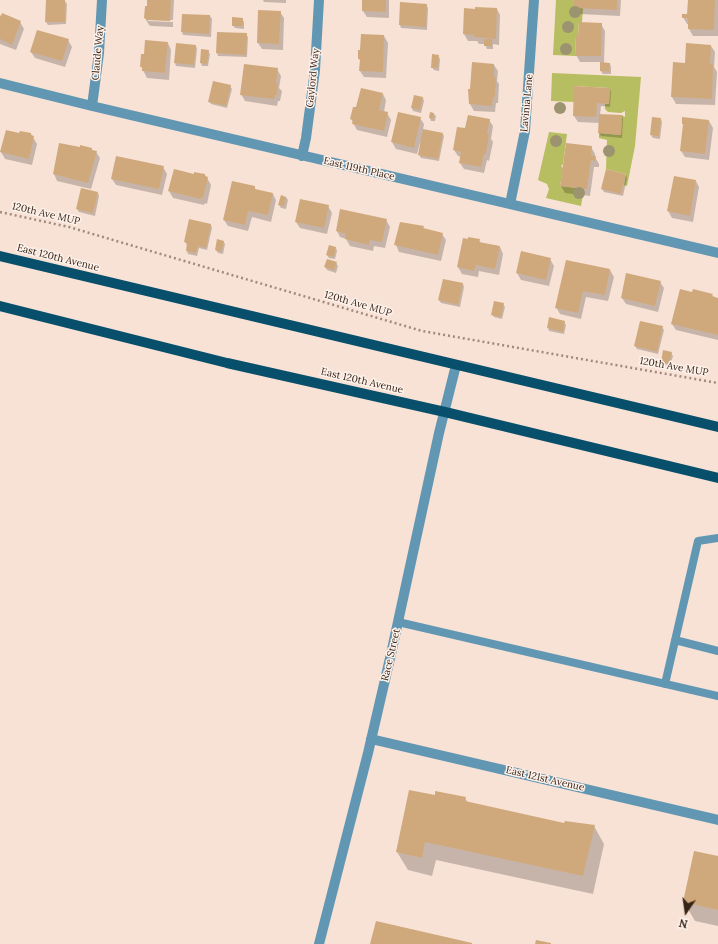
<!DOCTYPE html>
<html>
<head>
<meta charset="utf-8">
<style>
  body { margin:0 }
  #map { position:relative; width:718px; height:944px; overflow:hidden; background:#f8e2d5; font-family:Lora,serif }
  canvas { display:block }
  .north { position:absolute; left:666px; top:892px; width:40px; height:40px; -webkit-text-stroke:3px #fdf2eb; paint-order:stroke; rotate:193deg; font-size:11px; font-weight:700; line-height:16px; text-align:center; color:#382417 }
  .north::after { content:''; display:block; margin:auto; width:14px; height:18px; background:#382417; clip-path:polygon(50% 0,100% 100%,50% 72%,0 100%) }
</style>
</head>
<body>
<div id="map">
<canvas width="718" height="944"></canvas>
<div class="north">N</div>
</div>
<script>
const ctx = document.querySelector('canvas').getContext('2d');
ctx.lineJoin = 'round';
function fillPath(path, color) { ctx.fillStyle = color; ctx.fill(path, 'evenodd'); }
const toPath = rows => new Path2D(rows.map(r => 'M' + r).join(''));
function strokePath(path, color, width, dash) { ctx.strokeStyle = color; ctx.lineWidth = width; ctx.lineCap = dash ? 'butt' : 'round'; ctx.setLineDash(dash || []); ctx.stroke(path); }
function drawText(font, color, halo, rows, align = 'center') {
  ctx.font = font + ' Lora,serif'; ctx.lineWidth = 3; ctx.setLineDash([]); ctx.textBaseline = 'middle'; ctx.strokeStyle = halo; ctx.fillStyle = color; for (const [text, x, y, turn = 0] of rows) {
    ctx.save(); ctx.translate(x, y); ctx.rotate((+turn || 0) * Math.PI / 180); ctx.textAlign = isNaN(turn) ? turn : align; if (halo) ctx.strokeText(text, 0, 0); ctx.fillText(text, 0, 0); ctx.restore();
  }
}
const green = toPath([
  [556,0,574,0,574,8,583,8,582,22,579,22,578,36,576,36,575,56,553,55],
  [552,73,641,77,635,146,627,186,624,185,626,174,606,169,607,140,599,138,599,133,621,135,622,115,625,117,625,111,621,113,608,112,605,109,605,104,609,104,610,88,574,86,574,102,551,101],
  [549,132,567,134,563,164,561,166,563,168,560,186,584,189,581,206,546,198,549,189,547,184,538,180]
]);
const shadow = toPath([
  [148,0,174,0,173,20,148,19,148,21,173,22,173,27,151,26,149,25,145,18],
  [263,0,286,0,286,3,264,2],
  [363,0,389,0,389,18,367,17,363,11],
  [575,0,621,0,620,16,579,14,575,8],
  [689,0,718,0,718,36,693,36,689,29,689,24,687,24,683,17,688,15],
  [65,1,67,4,66,24,48,25,46,22],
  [401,3,426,5,428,8,427,30,401,28,400,25],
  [465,9,497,9,500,15,499,45,493,44,493,49,487,49,485,44,479,44,477,41,468,41,464,34],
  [280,12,284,18,283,50,262,49,258,43],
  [183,15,210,16,212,19,211,37,183,35,182,32],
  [0,16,20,22,24,29,16,50,0,44],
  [242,19,244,22,244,29,235,28,233,25],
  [601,24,605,31,604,64,610,64,611,67,611,74,603,74,601,71,601,62,580,62,576,55],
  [218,33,246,34,248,37,247,57,218,56,217,53],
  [384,36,388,43,386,78,364,77,360,71,361,62,359,59],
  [68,40,72,47,65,67,35,58,31,52],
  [168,43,171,50,169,80,147,78,141,66],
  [196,46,197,49,195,68,176,66,175,63],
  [711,46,715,52,714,67,717,72,715,105,676,104,672,97,686,64],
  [208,51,210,54,208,66,202,66,201,63],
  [438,56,440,59,439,71,434,70,432,67],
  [494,65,498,71,497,81,499,84,498,103,496,103,495,112,474,111,470,104,470,99],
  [277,69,281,76,279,88,282,91,280,101,278,101,277,106,245,101,241,94],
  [230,86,232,89,227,108,211,104,209,101],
  [610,89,611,92,610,107,601,106,600,115,622,116,623,119,622,138,601,136,599,133,600,123,578,122,574,116],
  [383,94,386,100,384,112,387,113,391,120,387,137,357,130,351,119,357,108],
  [423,98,424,101,421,113,413,111,412,108],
  [434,114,436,116,435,121,431,121,430,118],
  [420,118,424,124,423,130,442,133,444,136,439,161,421,158,419,155,421,143,420,143,417,154,396,149,392,142],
  [661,119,662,122,660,139,653,138,651,135],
  [489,120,493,126,491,139,493,142,489,161,487,160,484,173,464,169,460,163,461,157,458,156,454,150,466,129],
  [709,121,713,128,709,160,685,157,681,151,684,126,683,124],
  [31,134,37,144,32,165,5,159,1,152],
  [60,144,81,148,91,149,93,151,96,152,100,158,91,189,57,181,54,174],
  [591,147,595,154,595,157,599,164,599,167,594,167,590,196,565,193,561,186],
  [163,167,167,174,162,195,116,185,112,179],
  [174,170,194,175,205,175,207,178,211,185,207,204,205,203,204,205,173,198,169,191],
  [626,175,627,178,623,196,604,192,602,189],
  [696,181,699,187,693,222,672,218,668,211],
  [254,187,256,190,273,194,276,200,271,222,252,217,248,231,228,226,224,220],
  [98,193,99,196,95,216,79,212,77,209],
  [286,197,288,200,286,209,281,208,279,205],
  [328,206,332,213,327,234,300,228,296,222],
  [190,220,211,225,212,228,207,250,199,248,197,256,188,254,187,251,188,246,185,242],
  [386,220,390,227,385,248,374,246,373,251,350,246,346,239,340,237,337,231],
  [423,227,425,230,442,234,446,240,441,261,399,252,396,245],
  [479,240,481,243,500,247,503,254,499,275,479,271,478,277,462,274,458,267],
  [223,241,225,244,223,254,218,253,216,250],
  [336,248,337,251,335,259,329,258,327,255],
  [550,259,554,266,549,286,521,280,517,273],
  [336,263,338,266,336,273,327,270,325,267],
  [610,270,614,277,608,301,586,297,581,319,560,314,556,307],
  [660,282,664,288,658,312,626,304,622,298],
  [463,284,464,287,460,307,441,303,439,300],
  [693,293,712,295,714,298,718,299,718,340,676,330,672,324],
  [503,304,505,307,502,319,494,317,492,314],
  [564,322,566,325,564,334,549,331,548,328],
  [641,322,662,327,664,330,658,354,637,349,635,346],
  [671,353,673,356,670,366,664,364,662,361],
  [436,796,465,798,468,803,564,824,594,826,604,844,593,894,436,860,432,876,408,870,397,852],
  [695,852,718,857,718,926,695,921,684,902]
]);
const building = toPath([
  [46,0,65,0,65,22,45,22],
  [147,0,171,0,170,21,146,20,146,19,144,18,145,6,147,6],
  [362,0,386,0,386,12,362,11],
  [574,0,617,0,617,10,574,8],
  [688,0,715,0,714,30,688,29,688,18,682,18,682,14,687,14],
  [400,2,427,4,426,27,399,25],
  [475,7,497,8,496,39,474,37,474,35,463,34,464,8,475,9],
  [258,10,281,11,279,44,257,43],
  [2,13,21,21,12,45,0,39,0,15,1,16],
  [182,14,210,15,209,34,181,32],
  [232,17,243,18,243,26,232,26],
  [579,22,602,23,601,56,575,56,576,36,578,36],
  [37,30,69,39,62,61,30,52],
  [217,32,247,33,246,55,216,53],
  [361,34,384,35,383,72,359,71,360,59,358,59,358,50,360,50],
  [484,39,492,39,492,46,484,46],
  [145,40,168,42,165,73,142,71,142,67,140,67,141,54,144,54],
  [176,43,196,45,194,65,174,63],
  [686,43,711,45,710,64,713,65,712,99,671,97,673,62,685,63],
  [201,49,209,50,207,64,200,63],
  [432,54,439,55,438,68,431,68],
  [472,62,494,64,494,77,496,77,495,97,493,97,492,106,469,104,468,89,470,89],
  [600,62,610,63,609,72,600,71],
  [244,64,278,68,276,83,278,84,277,95,275,95,274,99,240,95],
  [213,81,231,85,226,106,208,102],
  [574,86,610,88,609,104,597,103,596,117,573,116],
  [361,88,383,93,379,110,388,112,384,131,352,124,353,120,350,119,353,107,356,107],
  [414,95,423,97,420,110,411,108],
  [398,112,421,117,414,148,391,142],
  [430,112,434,113,433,119,429,118],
  [599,114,622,115,621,135,598,133],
  [468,115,490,119,487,134,489,135,486,154,484,154,481,167,459,163,461,152,453,150,457,127,465,128],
  [652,117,661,118,659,136,650,135],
  [682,117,709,120,705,154,680,151,683,124,682,124],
  [423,129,443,133,438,159,418,155],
  [6,130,19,133,20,131,31,133,31,135,34,136,29,159,0,152],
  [59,143,80,147,80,145,92,148,92,150,97,151,88,183,53,174],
  [566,143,592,146,591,156,596,156,595,161,591,160,587,189,560,186],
  [116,156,164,166,159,189,111,179],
  [174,169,194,174,194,172,205,174,205,176,208,177,203,198,201,197,201,199,168,191],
  [606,169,626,174,621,194,601,189],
  [674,176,696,180,690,216,667,211],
  [232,181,255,186,255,189,273,193,268,215,248,211,245,225,223,220],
  [81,188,98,192,93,213,76,209],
  [281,195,286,197,284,206,278,205],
  [300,199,329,205,324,228,295,222],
  [340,209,387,219,382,242,370,240,369,245,345,239,346,234,336,231],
  [189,219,211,224,206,248,198,246,196,253,186,251,187,243,184,242],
  [400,222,424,226,423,228,443,233,438,255,394,245],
  [468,237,480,239,479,242,500,246,495,269,476,265,474,271,457,267,463,238,468,239],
  [217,239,224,241,221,252,215,250],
  [329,245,336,247,334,257,326,255],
  [521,251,551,258,546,280,516,273],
  [327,259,337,262,334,270,324,267],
  [566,260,610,269,605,295,583,291,578,313,555,308],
  [626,273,661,281,655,306,621,298],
  [443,279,463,283,458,305,438,300],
  [680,289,692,292,693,289,713,294,712,296,718,298,718,335,671,324],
  [494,301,504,303,501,317,491,315],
  [549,317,565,321,563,332,547,328],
  [640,321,663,326,657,352,634,346],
  [663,350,672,352,669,364,661,362],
  [409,790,435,795,435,791,466,797,465,801,564,823,565,821,595,825,583,876,425,842,422,858,396,852],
  [694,851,718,856,718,910,683,902],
  [376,921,472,943,472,944,370,944],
  [536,940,551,943,551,944,535,944]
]);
const path = toPath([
  [0,212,69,227,422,331,718,383]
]);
const lane = toPath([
  [398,622,718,696],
  [675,640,718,651],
  [665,684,698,541,718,538]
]);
const street = toPath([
  [0,83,92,106,718,253],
  [92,106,99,53,102,0],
  [302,156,306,138,315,70,319,0],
  [510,204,525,131,534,0],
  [371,739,718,820],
  [319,944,368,753,391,654,439,433,456,365]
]);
const primary = toPath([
  [0,256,718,427],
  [0,306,227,363,445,412,718,478]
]);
const trees = [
  [575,12],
  [568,27],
  [566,49],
  [560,108],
  [556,141],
  [609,151],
  [579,193]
];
const streetNames = [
  ["Claude Way",98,53,-85],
  ["Gaylord Way",313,78,-84],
  ["Lavinia Lane",527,103,-85],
  ["East 119th Place",359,169,13],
  ["120th Ave MUP",46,214,13],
  ["East 120th Avenue",58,258,14],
  ["120th Ave MUP",358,304,16],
  ["120th Ave MUP",674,367,10],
  ["East 120th Avenue",362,381,13],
  ["Race Street",391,655,-77],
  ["East 121st Avenue",545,779,13]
];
fillPath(green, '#b7bd61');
fillPath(shadow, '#0003');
fillPath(building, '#cfa97b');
strokePath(path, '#9f8a7d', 2.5, [2, 3]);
strokePath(lane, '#6297b3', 8);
strokePath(street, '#6297b3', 10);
strokePath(primary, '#084f6c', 10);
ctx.fillStyle = '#9c9370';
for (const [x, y] of trees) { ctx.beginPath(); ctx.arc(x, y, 6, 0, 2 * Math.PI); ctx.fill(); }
drawText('10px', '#382417', '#fdf2eb', streetNames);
</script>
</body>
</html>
